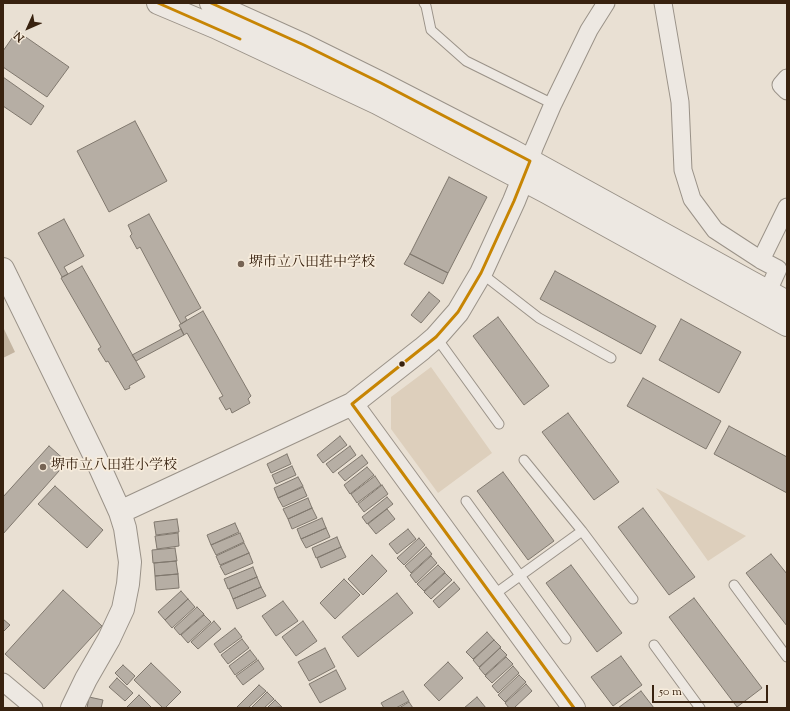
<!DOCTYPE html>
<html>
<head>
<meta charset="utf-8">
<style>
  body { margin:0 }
  #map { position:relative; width:790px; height:711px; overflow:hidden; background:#e9e0d3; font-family:"Sorts Mill Goudy",serif }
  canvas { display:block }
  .frame { position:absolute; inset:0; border:4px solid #38220f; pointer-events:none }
  .north { position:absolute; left:8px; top:8px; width:40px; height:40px; -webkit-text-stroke:3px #f7ecdc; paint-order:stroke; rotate:225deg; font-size:11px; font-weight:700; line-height:16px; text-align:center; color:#38220f }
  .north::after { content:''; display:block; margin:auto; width:14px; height:18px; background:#38220f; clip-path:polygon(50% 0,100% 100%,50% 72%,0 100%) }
  .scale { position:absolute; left:652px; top:685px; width:116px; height:18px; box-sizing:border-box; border:2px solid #38220f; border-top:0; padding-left:5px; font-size:12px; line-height:14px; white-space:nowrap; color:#38220f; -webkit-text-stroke:3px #f7ecdc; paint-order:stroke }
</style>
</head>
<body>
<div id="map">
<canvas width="790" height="711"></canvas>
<div class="frame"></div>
<div class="north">N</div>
<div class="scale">50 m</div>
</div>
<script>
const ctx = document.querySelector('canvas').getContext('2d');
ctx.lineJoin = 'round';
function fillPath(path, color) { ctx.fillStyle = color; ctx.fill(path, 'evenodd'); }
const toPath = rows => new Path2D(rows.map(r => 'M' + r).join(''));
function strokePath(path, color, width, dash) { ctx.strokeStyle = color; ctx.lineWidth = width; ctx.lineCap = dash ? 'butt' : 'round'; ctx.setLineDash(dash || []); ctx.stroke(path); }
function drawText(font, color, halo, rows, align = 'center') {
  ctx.font = font + ' "Sorts Mill Goudy","Noto Serif JP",serif'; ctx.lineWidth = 3.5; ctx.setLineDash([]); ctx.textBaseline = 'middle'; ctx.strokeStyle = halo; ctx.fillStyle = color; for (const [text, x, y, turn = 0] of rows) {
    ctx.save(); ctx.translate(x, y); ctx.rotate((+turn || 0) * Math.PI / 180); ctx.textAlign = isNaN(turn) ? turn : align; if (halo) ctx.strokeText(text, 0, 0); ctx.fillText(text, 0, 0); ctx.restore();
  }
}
const green = toPath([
  [431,367,492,453,438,493,391,429,391,397],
  [656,488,746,536,708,561]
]);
const water = toPath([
  [3,327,15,352,3,358]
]);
const building = toPath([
  [17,31,69,67,47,97,3,67,3,51,17,31],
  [3,77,44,106,31,125,3,106,3,77],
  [135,121,167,181,109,212,77,151,135,121],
  [449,177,487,197,448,273,410,254,449,177],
  [149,214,201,308,185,317,187,320,181,324,140,247,137,249,130,236,132,234,128,225,149,214],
  [64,219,84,256,64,267,68,274,62,277,38,233,64,219],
  [410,254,448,273,443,284,404,264,410,254],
  [82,266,145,377,129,386,130,388,125,390,108,361,106,362,98,349,101,347,61,278,82,266],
  [555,271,656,326,641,354,540,299,555,271],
  [429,292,440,301,421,323,411,315,429,292],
  [203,311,251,396,248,399,250,403,232,413,230,408,226,410,219,398,223,396,187,333,184,335,179,325,203,311],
  [498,317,549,386,524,405,473,336,498,317],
  [681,319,741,352,719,393,659,360,681,319],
  [181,329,184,335,136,361,132,355,181,329],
  [643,378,721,421,706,449,627,406,643,378],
  [568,413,619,482,594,500,542,432,568,413],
  [729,426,787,457,787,493,714,454,729,426],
  [340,436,347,445,323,463,317,455,340,436],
  [49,446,67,462,3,534,3,497,49,446],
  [350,446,356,455,333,473,326,464,350,446],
  [287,454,291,464,271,473,267,464,287,454],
  [362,455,368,463,345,481,338,473,362,455],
  [292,466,296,475,276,484,272,475,292,466],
  [367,467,374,475,350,494,344,485,367,467],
  [503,472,554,541,528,560,477,491,503,472],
  [375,476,381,485,357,503,351,494,375,476],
  [298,477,303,486,278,498,274,488,298,477],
  [382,485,388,494,364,512,358,504,382,485],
  [55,486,103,530,87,548,38,504,55,486],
  [303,487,307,496,283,507,278,498,303,487],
  [387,497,393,504,367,524,362,517,387,497],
  [308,498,312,508,288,519,283,509,308,498],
  [312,508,317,518,292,529,288,519,312,508],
  [643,508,695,577,669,595,618,527,643,508],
  [387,509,395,519,376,534,368,524,387,509],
  [322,518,326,528,301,539,297,529,322,518],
  [177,519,179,532,156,535,154,522,177,519],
  [235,523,239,532,211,545,207,535,235,523],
  [326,528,330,537,306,548,301,539,326,528],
  [408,529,416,539,397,554,389,544,408,529],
  [178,533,179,546,157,549,155,536,178,533],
  [240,533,244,542,216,555,211,545,240,533],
  [337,537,341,547,316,558,312,548,337,537],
  [419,538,425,545,404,565,397,558,419,538],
  [244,543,249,553,220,565,216,556,244,543],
  [341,547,346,557,321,568,317,558,341,547],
  [426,547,432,554,411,573,405,566,426,547],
  [175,548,177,561,153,563,152,550,175,548],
  [249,553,253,563,225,575,220,566,249,553],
  [771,554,787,574,787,626,746,573,771,554],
  [372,555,387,571,363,595,348,579,372,555],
  [431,556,437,563,416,583,410,575,431,556],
  [176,561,178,574,155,576,154,563,176,561],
  [438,565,445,572,424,591,417,584,438,565],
  [571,565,622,633,597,652,546,583,571,565],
  [253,567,257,577,228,589,224,579,253,567],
  [445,573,452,580,431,599,424,592,445,573],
  [178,574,179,588,156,590,155,576,178,574],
  [257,577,261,587,233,599,229,589,257,577],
  [344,579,360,595,335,619,320,603,344,579],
  [454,582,460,589,439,608,433,601,454,582],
  [261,587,266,596,237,609,233,599,261,587],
  [63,590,102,626,44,689,5,654,63,590],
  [181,591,188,599,165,620,158,612,181,591],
  [397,593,413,613,358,657,342,637,397,593],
  [694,598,762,688,737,707,669,617,694,598],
  [188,599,195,607,172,628,165,620,188,599],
  [283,601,298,621,276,636,262,616,283,601],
  [197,607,204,614,180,635,174,628,197,607],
  [204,615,211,622,188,643,181,635,204,615],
  [3,619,10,625,3,632,3,619],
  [214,621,221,629,198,649,191,642,214,621],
  [303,621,317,641,296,656,282,637,303,621],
  [235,628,242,637,220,653,214,644,235,628],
  [487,632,494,640,473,659,466,652,487,632],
  [242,639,249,648,228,664,221,655,242,639],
  [494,640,501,647,479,667,473,660,494,640],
  [325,648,335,667,309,681,298,662,325,648],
  [500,648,507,655,485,675,479,668,500,648],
  [250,650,257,659,235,675,229,666,250,650],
  [621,656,642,685,613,706,591,677,621,656],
  [506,657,513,664,492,683,485,676,506,657],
  [258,660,264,669,243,685,236,676,258,660],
  [448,662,463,678,439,701,424,685,448,662],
  [151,663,181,692,165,708,163,708,134,680,151,663],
  [123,665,135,676,127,685,115,673,123,665],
  [513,666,519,673,498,693,492,686,513,666],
  [336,670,346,689,320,703,309,684,336,670],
  [519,675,526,682,505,702,498,695,519,675],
  [117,678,133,693,125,701,109,687,117,678],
  [526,684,532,691,514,708,509,708,505,703,526,684],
  [259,685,266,691,248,708,238,708,237,707,259,685],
  [403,691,409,701,396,708,384,708,381,703,403,691],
  [641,691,654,708,618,708,641,691],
  [267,692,274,699,264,708,251,708,267,692],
  [139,695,152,708,126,708,139,695],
  [89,697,103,700,101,708,87,708,89,697],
  [477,697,486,708,464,708,477,697],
  [275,700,282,707,267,708,275,700],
  [409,702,413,708,399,708,409,702]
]);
const service = toPath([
  [424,3,426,6,431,30,466,61,553,104],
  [481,273,539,318,611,358],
  [436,337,499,424],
  [524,460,582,531,633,599],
  [466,501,566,639],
  [734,585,787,657],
  [492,596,582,531],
  [654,645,700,708]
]);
const minor = toPath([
  [663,3,680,102,683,170,692,199,715,230,761,260,778,269,768,291],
  [787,78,781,85,787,91],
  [530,161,534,148,553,104,589,30,606,3],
  [761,260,787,207],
  [3,682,34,708]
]);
const tertiary = toPath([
  [158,3,215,27,377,103,546,192,787,325],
  [211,3,304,45,381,83,511,150,787,302],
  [3,269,97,461,120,512,125,528,130,562,128,584,123,609,109,639,86,679,72,708],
  [352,404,574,708],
  [120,512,352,404,422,349,436,337,458,312,481,273,514,201,528,166]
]);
const bus1 = toPath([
  [158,3,240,39],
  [211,3,304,45,381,83,530,161,514,201,481,273,458,312,436,337,352,404],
  [352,404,574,708]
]);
const markers = [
  [241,264,4,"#766454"],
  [402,364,3.5,"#38220f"],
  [43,467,4,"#766454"]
];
const poiNames = [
  ["堺市立八田荘中学校",249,264],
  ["堺市立八田荘小学校",51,467]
];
fillPath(green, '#ddcfbc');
fillPath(water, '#c3b4a0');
fillPath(building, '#b6aea4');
strokePath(building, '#80786e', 1);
strokePath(service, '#9a9288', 11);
strokePath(minor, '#9a9288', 19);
strokePath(tertiary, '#9a9288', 24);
strokePath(service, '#ede8e2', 9);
strokePath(minor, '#ede8e2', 17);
strokePath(tertiary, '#ede8e2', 22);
strokePath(bus1, '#c78504', 3);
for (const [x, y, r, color] of markers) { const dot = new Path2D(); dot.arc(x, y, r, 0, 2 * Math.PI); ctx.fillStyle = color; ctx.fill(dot); strokePath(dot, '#f7ecdc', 1.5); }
drawText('14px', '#38220f', '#f7ecdc', poiNames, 'left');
</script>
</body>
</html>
